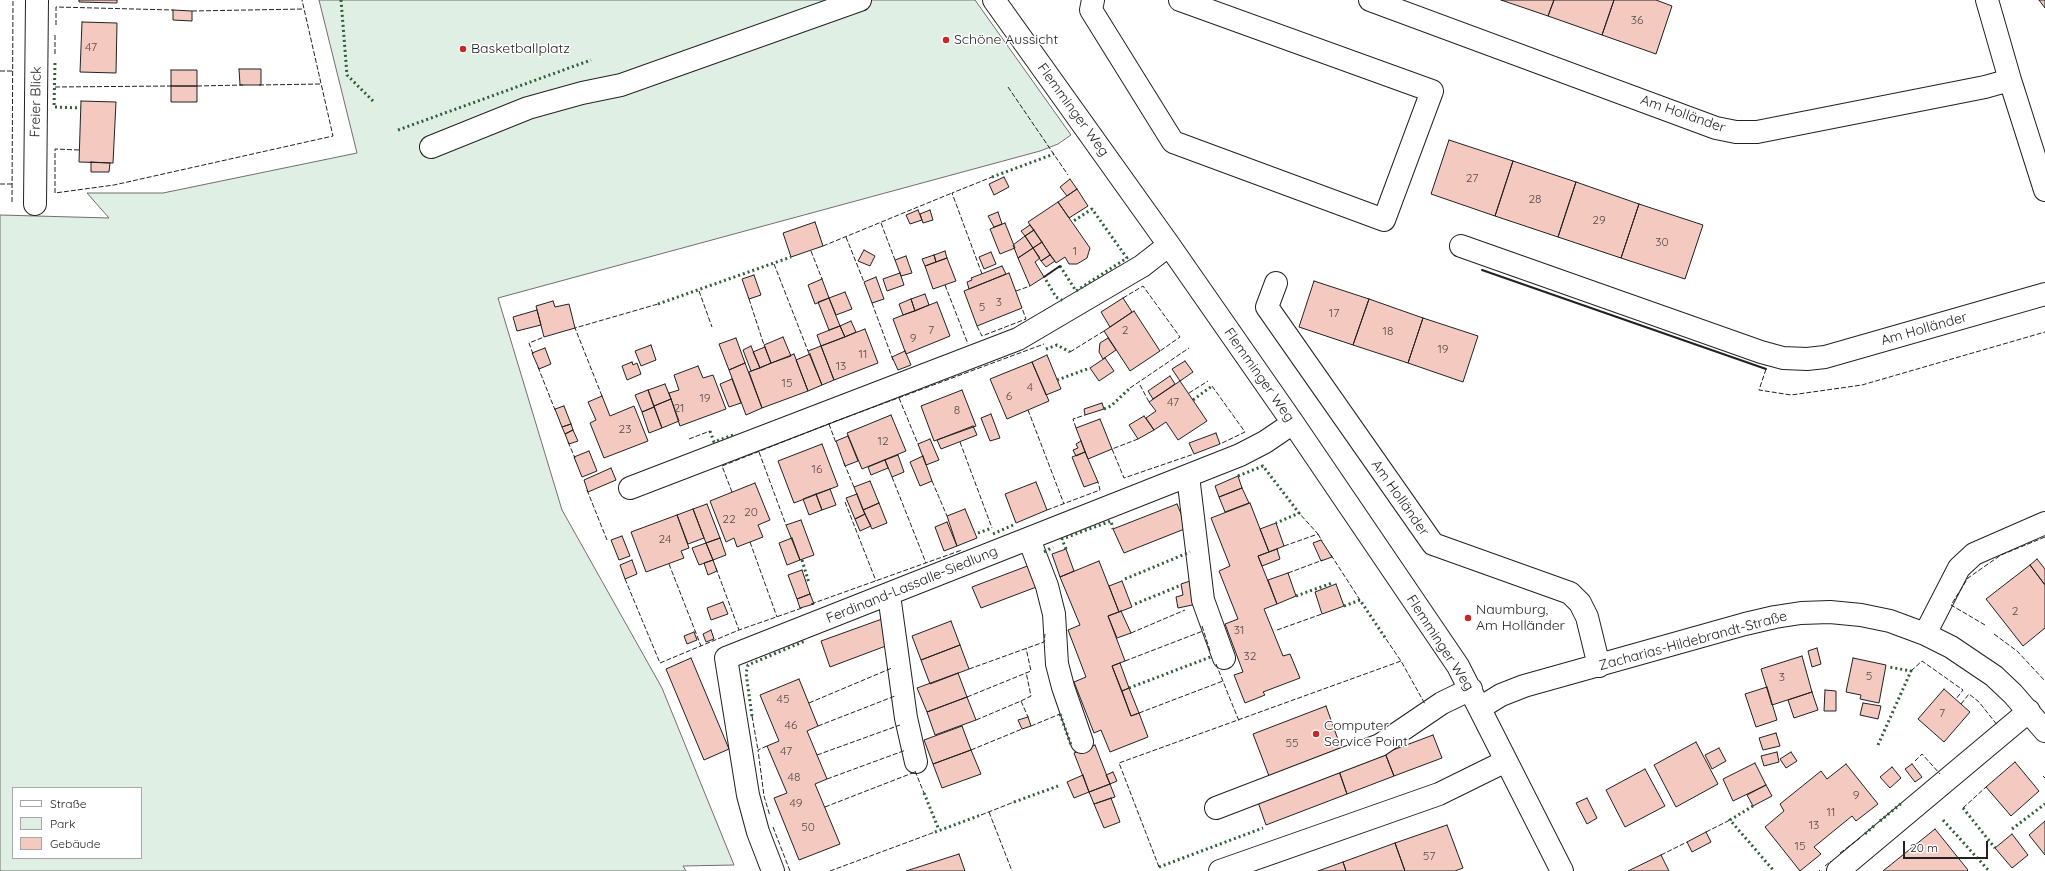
<!DOCTYPE html>
<html>
<head>
<meta charset="utf-8">
<style>
  body { margin:0 }
  #map { position:relative; width:2045px; height:871px; overflow:hidden; background:#fff; font-family:Quicksand,sans-serif }
  canvas { display:block }
  .legend { position:absolute; left:12px; top:787px; width:130px; height:72px; box-sizing:border-box; background:#fff; border:1px solid #a7a7a7; margin:0; padding:5px 7px; list-style:none; font-size:12px; color:#222 }
  .legend li { display:flex; align-items:center; gap:8px; height:20px }
  .legend b { width:20px; border:1px solid #a7a7a7 }
  .scale { position:absolute; left:1903px; top:841px; width:85px; height:18px; box-sizing:border-box; border:2px solid #222; border-top:0; padding-left:5px; font-size:12px; line-height:14px; white-space:nowrap; color:#222; -webkit-text-stroke:3px #fff; paint-order:stroke }
</style>
</head>
<body>
<div id="map">
<canvas width="2045" height="871"></canvas>
<ul class="legend">
<li><b style="height:5px;background:#fff"></b>Straße</li>
<li><b style="height:11px;background:#e0efe3"></b>Park</li>
<li><b style="height:11px;background:#f3c9c0"></b>Gebäude</li>
</ul>
<div class="scale">20 m</div>
</div>
<script>
const ctx = document.querySelector('canvas').getContext('2d');
ctx.lineJoin = 'round';
function fillPath(path, color) { ctx.fillStyle = color; ctx.fill(path, 'evenodd'); }
const toPath = rows => new Path2D(rows.map(r => 'M' + r).join(''));
function strokePath(path, color, width, dash) { ctx.strokeStyle = color; ctx.lineWidth = width; ctx.lineCap = dash ? 'butt' : 'round'; ctx.setLineDash(dash || []); ctx.stroke(path); }
function drawText(font, color, halo, rows, align = 'center') {
  ctx.font = font + ' Quicksand,sans-serif'; ctx.lineWidth = 3; ctx.setLineDash([]); ctx.textBaseline = 'middle'; ctx.strokeStyle = halo; ctx.fillStyle = color; for (const [text, x, y, turn = 0] of rows) {
    ctx.save(); ctx.translate(x, y); ctx.rotate((+turn || 0) * Math.PI / 180); ctx.textAlign = isNaN(turn) ? turn : align; if (halo) ctx.strokeText(text, 0, 0); ctx.fillText(text, 0, 0); ctx.restore();
  }
}
const green = toPath([
  [319,0,975,0,1071,135,1058,144,1040,151,498,298,562,510,662,688,734,865,683,866,686,871,0,871,0,215,109,218,87,193,163,193,357,153,319,0],
  [13,788,141,788,141,858,13,858,13,788]
]);
const building = toPath([
  [79,0,117,0,117,3,79,2,79,0],
  [1501,0,1554,0,1548,16,1501,0],
  [1554,0,1614,0,1602,35,1548,16,1554,0],
  [1614,0,1656,0,1672,6,1656,54,1602,35,1614,0],
  [2039,0,2045,0,2045,8,2039,0],
  [173,10,192,11,192,21,173,20,173,10],
  [82,22,117,23,116,73,80,72,82,22],
  [239,69,261,69,261,85,240,85,239,69],
  [171,70,197,70,197,86,171,86,171,70],
  [171,86,197,86,197,102,171,102,171,86],
  [81,101,116,102,113,163,79,162,81,101],
  [1449,140,1513,161,1495,216,1431,194,1449,140],
  [1513,161,1576,182,1558,237,1495,216,1513,161],
  [91,162,110,163,109,172,91,172,91,162],
  [1004,177,1009,187,994,195,989,184,1004,177],
  [1070,179,1077,189,1067,196,1060,187,1070,179],
  [1576,182,1639,204,1621,258,1558,237,1576,182],
  [1077,189,1088,206,1069,218,1058,202,1077,189],
  [1058,202,1090,248,1087,258,1077,264,1069,264,1065,257,1056,263,1028,222,1058,202],
  [1639,204,1703,225,1685,279,1621,258,1639,204],
  [918,210,922,220,910,224,906,215,918,210],
  [930,210,933,220,923,223,920,214,930,210],
  [998,212,1002,224,994,227,988,216,998,212],
  [815,222,823,246,791,257,783,233,815,222],
  [1005,223,1015,248,1000,254,990,229,1005,223],
  [1030,225,1034,230,1025,236,1021,231,1030,225],
  [1034,230,1042,242,1033,248,1025,236,1034,230],
  [1025,236,1033,248,1018,258,1013,245,1025,236],
  [1042,242,1050,255,1041,261,1033,248,1042,242],
  [1033,248,1040,258,1035,262,1044,277,1030,286,1018,258,1033,248],
  [864,250,875,256,870,266,858,261,864,250],
  [945,251,947,258,936,262,934,255,945,251],
  [991,252,996,264,984,269,979,257,991,252],
  [934,255,936,262,925,266,922,259,934,255],
  [1050,255,1055,261,1046,267,1041,261,1050,255],
  [906,256,912,273,901,276,895,260,906,256],
  [947,258,956,281,933,289,925,266,947,258],
  [1002,266,1006,274,969,289,967,282,972,280,971,278,1002,266],
  [900,273,904,285,887,291,883,279,900,273],
  [1009,273,1022,308,977,326,964,291,1009,273],
  [754,275,761,295,749,299,742,279,754,275],
  [876,277,884,299,872,303,864,282,876,277],
  [822,279,829,298,815,304,808,285,822,279],
  [1314,281,1369,299,1353,345,1299,327,1314,281],
  [845,292,852,309,836,315,829,298,845,292],
  [925,294,929,305,915,311,911,299,925,294],
  [829,298,840,326,829,330,818,302,829,298],
  [1123,298,1132,312,1110,327,1101,312,1123,298],
  [911,299,915,311,903,315,899,304,911,299],
  [1369,299,1423,318,1408,363,1353,345,1369,299],
  [553,301,555,307,569,304,575,328,544,337,536,306,553,301],
  [937,302,950,336,906,354,893,319,937,302],
  [537,310,541,325,517,331,513,317,537,310],
  [1134,311,1160,351,1130,371,1104,331,1134,311],
  [1423,318,1478,336,1463,382,1408,363,1423,318],
  [851,321,856,332,845,337,840,326,851,321],
  [840,326,845,337,821,346,817,335,840,326],
  [865,329,878,363,834,380,821,346,865,329],
  [783,337,791,356,771,363,764,345,783,337],
  [736,338,745,363,729,370,719,344,736,338],
  [1108,338,1116,350,1103,359,1099,352,1100,343,1108,338],
  [651,345,656,360,641,366,635,351,651,345],
  [751,346,760,368,751,371,743,350,751,346],
  [821,346,834,380,822,385,808,351,821,346],
  [765,347,771,363,760,368,753,352,765,347],
  [545,348,551,364,539,369,532,353,545,348],
  [905,351,911,365,898,370,892,357,905,351],
  [794,354,808,391,762,408,749,372,794,354],
  [810,354,822,385,808,391,796,360,810,354],
  [1047,355,1061,389,1046,395,1032,362,1047,355],
  [1105,358,1114,371,1099,381,1090,368,1105,358],
  [1185,361,1193,372,1180,381,1172,369,1185,361],
  [632,362,633,365,637,363,641,374,627,380,622,366,632,362],
  [1032,362,1049,401,1007,419,990,379,1032,362],
  [745,363,762,408,746,415,729,370,745,363],
  [698,366,703,378,713,375,726,409,680,426,669,393,679,390,674,375,698,366],
  [1170,376,1175,384,1153,399,1148,391,1170,376],
  [732,379,741,403,729,407,720,384,732,379],
  [1180,381,1207,421,1178,440,1166,422,1154,430,1146,418,1156,411,1149,402,1180,381],
  [665,384,671,399,654,406,648,390,665,384],
  [648,390,654,407,642,412,635,395,648,390],
  [962,390,976,426,934,441,921,406,962,390],
  [602,396,610,416,634,406,648,441,604,458,590,423,596,420,588,402,602,396],
  [671,399,679,421,662,428,654,406,671,399],
  [1102,403,1104,409,1085,415,1084,409,1102,403],
  [564,406,571,424,562,427,555,409,564,406],
  [654,407,662,428,649,433,642,412,654,407],
  [991,414,1000,438,990,441,981,418,991,414],
  [891,415,906,451,862,469,847,433,891,415],
  [1144,416,1154,430,1138,439,1129,425,1144,416],
  [1100,419,1112,449,1088,459,1076,428,1100,419],
  [571,424,573,430,565,434,562,427,571,424],
  [973,426,977,435,941,449,937,440,973,426],
  [573,430,578,441,569,444,565,434,573,430],
  [1216,433,1220,444,1194,454,1189,443,1216,433],
  [848,436,858,461,845,466,836,441,848,436],
  [930,439,939,460,926,465,918,444,930,439],
  [1081,441,1085,452,1076,456,1073,450,1078,448,1076,444,1081,441],
  [822,444,838,486,794,503,778,461,822,444],
  [589,451,597,471,582,477,574,457,589,451],
  [1085,452,1098,482,1084,487,1072,457,1085,452],
  [898,455,904,472,892,477,885,460,898,455],
  [923,456,932,481,920,486,910,462,923,456],
  [885,460,888,468,871,475,868,467,885,460],
  [611,468,616,480,588,492,584,480,611,468],
  [1238,476,1242,488,1219,497,1215,486,1238,476],
  [870,481,879,503,863,510,854,487,870,481],
  [1036,482,1047,510,1016,523,1005,494,1036,482],
  [755,483,770,520,758,525,763,537,737,547,734,538,726,542,710,501,755,483],
  [1242,488,1249,503,1225,512,1219,497,1242,488],
  [830,489,836,505,822,510,816,494,830,489],
  [816,494,822,510,809,515,803,499,816,494],
  [857,494,865,514,855,519,846,498,857,494],
  [879,503,887,523,872,529,863,510,879,503],
  [1250,503,1269,552,1258,556,1277,604,1264,609,1283,656,1290,654,1300,678,1263,692,1265,695,1245,703,1234,675,1243,672,1225,624,1238,619,1219,571,1230,566,1211,518,1250,503],
  [707,504,720,538,706,543,693,509,707,504],
  [1177,504,1187,528,1124,553,1113,529,1177,504],
  [693,509,704,538,688,544,677,515,693,509],
  [965,509,977,538,957,546,947,516,965,509],
  [865,514,871,526,860,531,855,519,865,514],
  [677,515,689,548,681,551,684,558,646,572,631,532,677,515],
  [801,520,814,555,800,560,786,525,801,520],
  [947,522,957,546,944,551,935,527,947,522],
  [1276,523,1284,546,1269,552,1260,529,1276,523],
  [622,536,630,556,619,560,611,540,622,536],
  [720,538,726,555,713,560,706,543,720,538],
  [792,538,800,560,787,565,779,543,792,538],
  [1321,540,1332,557,1321,561,1313,543,1321,540],
  [706,543,713,560,699,565,692,548,706,543],
  [1066,549,1074,571,1060,577,1052,554,1066,549],
  [1277,549,1280,559,1262,566,1258,556,1277,549],
  [2037,559,2045,569,2045,585,2030,565,2037,559],
  [632,560,637,574,625,579,620,565,632,560],
  [713,560,717,571,708,575,704,563,713,560],
  [1099,561,1119,612,1108,616,1125,661,1112,666,1131,716,1139,713,1148,737,1110,752,1101,730,1094,733,1074,682,1086,677,1068,630,1080,625,1060,577,1099,561],
  [1030,565,1039,586,981,608,972,587,1030,565],
  [2030,565,2045,585,2045,628,2023,646,1986,599,2030,565],
  [802,570,810,594,797,599,788,575,802,570],
  [1288,573,1296,596,1277,604,1268,580,1288,573],
  [1196,579,1197,604,1178,608,1176,597,1183,595,1181,584,1196,579],
  [1122,581,1132,607,1119,612,1109,586,1122,581],
  [1336,584,1344,606,1322,614,1315,592,1336,584],
  [810,594,814,604,800,608,797,599,810,594],
  [723,602,728,614,711,620,707,608,723,602],
  [1121,611,1131,633,1117,638,1108,616,1121,611],
  [882,619,891,644,830,667,821,641,882,619],
  [951,621,960,645,921,660,912,636,951,621],
  [711,630,714,639,706,642,703,634,711,630],
  [694,632,697,640,687,644,684,636,694,632],
  [960,645,969,669,930,684,921,660,960,645],
  [1817,648,1821,664,1812,667,1808,651,1817,648],
  [1802,656,1812,692,1772,705,1761,669,1802,656],
  [691,658,729,749,704,760,666,669,691,658],
  [1853,658,1886,665,1879,703,1860,699,1861,695,1846,692,1853,658],
  [1120,663,1129,688,1122,691,1112,666,1120,663],
  [958,673,967,697,927,712,917,688,958,673],
  [799,679,818,726,807,731,827,779,815,784,840,844,799,860,774,798,787,793,767,746,779,741,760,695,799,679],
  [1767,687,1777,720,1756,727,1745,694,1767,687],
  [1129,688,1139,713,1131,716,1122,691,1129,688],
  [1944,689,1970,712,1944,742,1918,719,1944,689],
  [1825,690,1836,691,1836,711,1824,711,1825,690],
  [1812,692,1818,710,1794,718,1788,700,1812,692],
  [967,697,976,720,935,735,927,712,967,697],
  [1863,703,1881,706,1878,719,1860,715,1863,703],
  [1326,706,1341,748,1269,776,1253,734,1326,706],
  [1028,717,1031,726,1022,729,1018,720,1028,717],
  [962,726,971,750,933,764,924,740,962,726],
  [1776,733,1780,746,1763,750,1759,738,1776,733],
  [1433,735,1442,758,1394,776,1385,753,1433,735],
  [1696,742,1718,784,1676,807,1654,765,1696,742],
  [1095,745,1110,784,1089,792,1074,753,1095,745],
  [1719,748,1726,761,1712,769,1705,755,1719,748],
  [971,750,981,774,942,788,933,764,971,750],
  [1777,752,1779,762,1764,766,1761,756,1777,752],
  [1791,752,1797,761,1786,768,1780,759,1791,752],
  [1385,753,1394,776,1347,794,1339,771,1385,753],
  [2015,762,2039,791,2011,816,1986,787,2015,762],
  [1755,763,1766,785,1733,801,1723,779,1755,763],
  [1846,764,1878,804,1856,821,1852,816,1814,847,1821,854,1800,871,1765,827,1784,811,1780,804,1821,771,1827,779,1846,764],
  [1912,764,1922,777,1915,782,1905,769,1912,764],
  [1892,767,1901,778,1890,788,1880,777,1892,767],
  [1645,769,1665,806,1625,827,1606,790,1645,769],
  [1339,771,1347,794,1266,825,1258,802,1339,771],
  [1113,772,1117,781,1110,784,1106,775,1113,772],
  [1083,775,1089,792,1074,798,1067,782,1083,775],
  [1110,784,1115,797,1094,804,1089,792,1110,784],
  [1766,785,1772,796,1753,806,1747,795,1766,785],
  [1111,798,1120,822,1104,828,1094,804,1111,798],
  [1587,798,1597,818,1587,824,1576,803,1587,798],
  [2045,821,2045,855,2029,835,2045,821],
  [1447,825,1463,868,1455,871,1405,871,1395,843,1447,825],
  [1935,829,1968,870,1967,871,1883,871,1935,829],
  [1706,832,1711,842,1692,852,1687,842,1706,832],
  [2012,834,2028,855,2012,868,1995,848,2012,834],
  [1395,843,1405,871,1346,871,1343,862,1395,843],
  [959,854,965,871,906,871,959,854],
  [1661,855,1669,871,1628,871,1661,855],
  [1343,862,1346,871,1318,871,1343,862]
]);
const minor = toPath([
  [994,0,1169,245,1293,423,1458,666,1562,871],
  [1093,0,1091,10,1173,142,1384,220,1432,91,1180,0],
  [1370,0,1716,128,1736,132,1757,132,1985,87,2010,80,2045,190],
  [1987,0,2010,80],
  [431,147,528,108,582,93,621,85,860,0],
  [35,204,37,0],
  [1461,246,1761,352,1783,358,1807,359,1825,357,2045,294],
  [1276,283,1267,307,1433,544,1570,593,1580,603,1587,617,1599,666],
  [1188,476,1203,600,1224,658],
  [630,488,1018,339,1142,266,1169,245],
  [1029,539,1047,586,1054,614,1057,664,1063,687,1082,742],
  [889,595,906,718,916,762],
  [1925,634,1959,568,1974,554,2045,523],
  [1480,708,1501,695,1524,686,1745,624,1775,617,1801,613,1830,612,1861,615,1890,621,1925,634,1951,647,1994,676,2013,694,2045,731],
  [1216,808,1380,745,1442,703,1471,689],
  [773,871,758,832,748,795,726,658,1240,455,1265,442,1293,423],
  [1220,871,1439,794,1506,761],
  [1838,871,2029,711]
]);
const hedge = toPath([
  [341,0,347,75,375,103],
  [55,63,54,107,81,108],
  [398,130,591,60],
  [992,177,1054,154],
  [1060,266,1076,291,1127,258,1092,209,1072,222],
  [1046,280,1056,297,1065,302],
  [658,304,791,257],
  [1046,349,1057,345,1070,352],
  [1057,380,1090,368],
  [1193,400,1212,386],
  [1104,409,1111,406,1130,388],
  [710,431,714,442,736,434],
  [1238,476,1263,466,1299,513,1276,523],
  [978,533,992,528],
  [993,534,1013,525],
  [1066,549,1062,539,1111,521,1113,529],
  [1044,552,1053,547],
  [802,560,809,583],
  [1125,579,1190,552],
  [1296,596,1332,583],
  [1135,604,1179,586],
  [1344,606,1360,600,1386,639],
  [1129,688,1213,656],
  [1060,714,1071,745],
  [752,716,746,673,748,665,805,641],
  [1878,745,1911,671,1889,667],
  [924,793,939,830],
  [1014,802,1058,786],
  [1753,806,1730,820,1774,871],
  [1963,808,1995,848],
  [1943,820,1989,871],
  [1880,821,1903,802],
  [2012,829,2045,804],
  [935,832,981,815],
  [1865,834,1875,825],
  [1159,867,1263,828]
]);
const fence = toPath([
  [192,11,304,9],
  [56,25,56,7,173,10],
  [55,54,55,34],
  [0,71,13,71],
  [259,85,321,84],
  [197,86,243,85],
  [55,87,171,86],
  [1008,87,1068,175],
  [79,150,55,149,55,193,114,185,333,136,302,0],
  [0,184,12,184],
  [12,202,13,0],
  [881,223,895,260],
  [846,237,864,282],
  [823,246,952,193],
  [811,251,822,279],
  [774,264,808,351],
  [982,274,952,193,992,177],
  [945,285,968,344],
  [699,291,712,327],
  [1016,291,1030,286],
  [1123,298,1143,286,1180,337,1160,351],
  [749,299,764,345],
  [872,303,893,360],
  [977,326,982,336,1026,319,1022,308],
  [1070,352,1104,331],
  [533,354,529,343,544,337],
  [538,367,555,410],
  [1766,369,1759,390,1791,395,1862,385,2045,332],
  [1140,385,1149,402],
  [1212,386,1245,432,1220,444],
  [1130,388,1189,348],
  [1189,393,1208,381],
  [602,396,575,328,658,304],
  [899,398,918,444],
  [1028,410,1064,504],
  [829,424,836,443],
  [1076,428,1073,419,1085,415],
  [689,439,710,431],
  [1138,439,1112,449,1124,478,1194,454],
  [568,442,575,458],
  [960,442,992,528],
  [759,452,786,525],
  [844,463,854,487],
  [892,477,926,563],
  [932,481,947,516],
  [587,490,607,540],
  [732,492,722,466,836,421,1044,344],
  [845,502,876,581],
  [1047,510,1100,490,1098,482],
  [1318,534,1322,541],
  [750,542,777,617],
  [1284,546,1318,534,1299,513],
  [1331,555,1360,600],
  [669,564,701,646],
  [716,568,739,630],
  [1288,573,1323,560],
  [625,579,660,663,739,630,802,608],
  [811,604,962,550],
  [1985,625,1951,605,1968,578,2001,555,2045,537],
  [1202,626,1210,651],
  [1277,630,1322,614],
  [1131,633,1185,610],
  [1994,634,2017,651,2045,681],
  [1386,639,1401,661,1425,704],
  [1125,661,1203,631],
  [1216,664,1239,721],
  [969,669,1044,642,1045,634],
  [1911,671,1922,661,1963,690,1956,699],
  [967,697,1031,671,1026,648],
  [1021,701,1031,696,1026,672],
  [809,703,892,668],
  [1961,704,1969,694,1979,702,1998,726],
  [1139,713,1223,681],
  [752,716,758,750],
  [976,720,1021,701,1028,717],
  [818,726,895,696],
  [1031,726,1060,714],
  [767,746,758,750,764,796,770,816],
  [971,750,1022,729],
  [817,755,900,725],
  [1915,761,1922,754,1940,774],
  [915,771,924,793],
  [2043,776,2045,778],
  [827,779,906,750],
  [825,807,915,772],
  [1963,808,1986,787],
  [989,812,1012,871],
  [981,815,1014,802],
  [773,827,790,871],
  [1706,832,1730,820],
  [1840,853,1860,838],
  [1661,855,1687,842],
  [1825,866,1831,861],
  [1159,867,1119,763,1401,661],
  [830,871,935,832],
  [1819,871,1820,870]
]);
const wall = toPath([
  [1482,270,1766,369],
  [1044,277,1060,266]
]);
const markers = [
  [946,40,4,"#c62828"],
  [463,49,4,"#c62828"],
  [1468,618,4,"#c62828"],
  [1316,734,4,"#c62828"]
];
const numberNames = [
  ["36",1637,20],
  ["47",91,47],
  ["27",1472,178],
  ["28",1535,199],
  ["29",1599,220],
  ["30",1662,242],
  ["1",1075,251],
  ["3",999,302],
  ["5",982,307],
  ["17",1334,313],
  ["7",931,330],
  ["2",1125,330],
  ["18",1388,331],
  ["9",913,338],
  ["19",1443,349],
  ["11",863,354],
  ["13",841,366],
  ["15",787,383],
  ["4",1030,387],
  ["6",1009,396],
  ["19",705,398],
  ["47",1173,402],
  ["21",679,408],
  ["8",957,410],
  ["23",625,429],
  ["12",883,441],
  ["16",817,469],
  ["20",751,512],
  ["22",729,519],
  ["24",665,539],
  ["2",2015,611],
  ["31",1239,630],
  ["32",1250,656],
  ["5",1869,676],
  ["3",1782,677],
  ["45",783,699],
  ["7",1942,713],
  ["46",791,725],
  ["55",1292,743],
  ["47",786,751],
  ["48",794,777],
  ["9",1856,795],
  ["49",796,803],
  ["11",1831,812],
  ["13",1814,825],
  ["50",808,827],
  ["15",1800,846],
  ["57",1429,856]
];
const poiNames = [
  ["Schöne Aussicht",954,40],
  ["Basketballplatz",471,49],
  ["Naumburg,",1476,610],
  ["Am Holländer",1476,626],
  ["Computer",1324,726],
  ["Service Point",1324,742]
];
const streetNames = [
  ["Freier Blick",36,102,-89],
  ["Flemminger Weg",1073,110,54],
  ["Am Holländer",1683,114,19],
  ["Am Holländer",1924,329,-16],
  ["Flemminger Weg",1259,375,55],
  ["Am Holländer",1400,498,55],
  ["Ferdinand-Lassalle-Siedlung",912,585,-22],
  ["Zacharias-Hildebrandt-Straße",1693,641,-15],
  ["Flemminger Weg",1440,643,57]
];
fillPath(green, '#e0efe3');
strokePath(green, '#6f6f6f', 1);
fillPath(building, '#f3c9c0');
strokePath(building, '#222', 1);
strokePath(minor, '#222', 24);
strokePath(minor, '#fff', 22);
strokePath(hedge, '#2f5e38', 3, [2, 3]);
strokePath(fence, '#222', 1, [5, 2]);
strokePath(wall, '#222', 2);
for (const [x, y, r, color] of markers) { const dot = new Path2D(); dot.arc(x, y, r, 0, 2 * Math.PI); ctx.fillStyle = color; ctx.fill(dot); strokePath(dot, '#fff', 1.5); }
drawText('12px', '#564c4a', null, numberNames);
drawText('14px', '#222', '#fff', poiNames, 'left');
drawText('14px', '#222', '#fff', streetNames);
</script>
</body>
</html>
